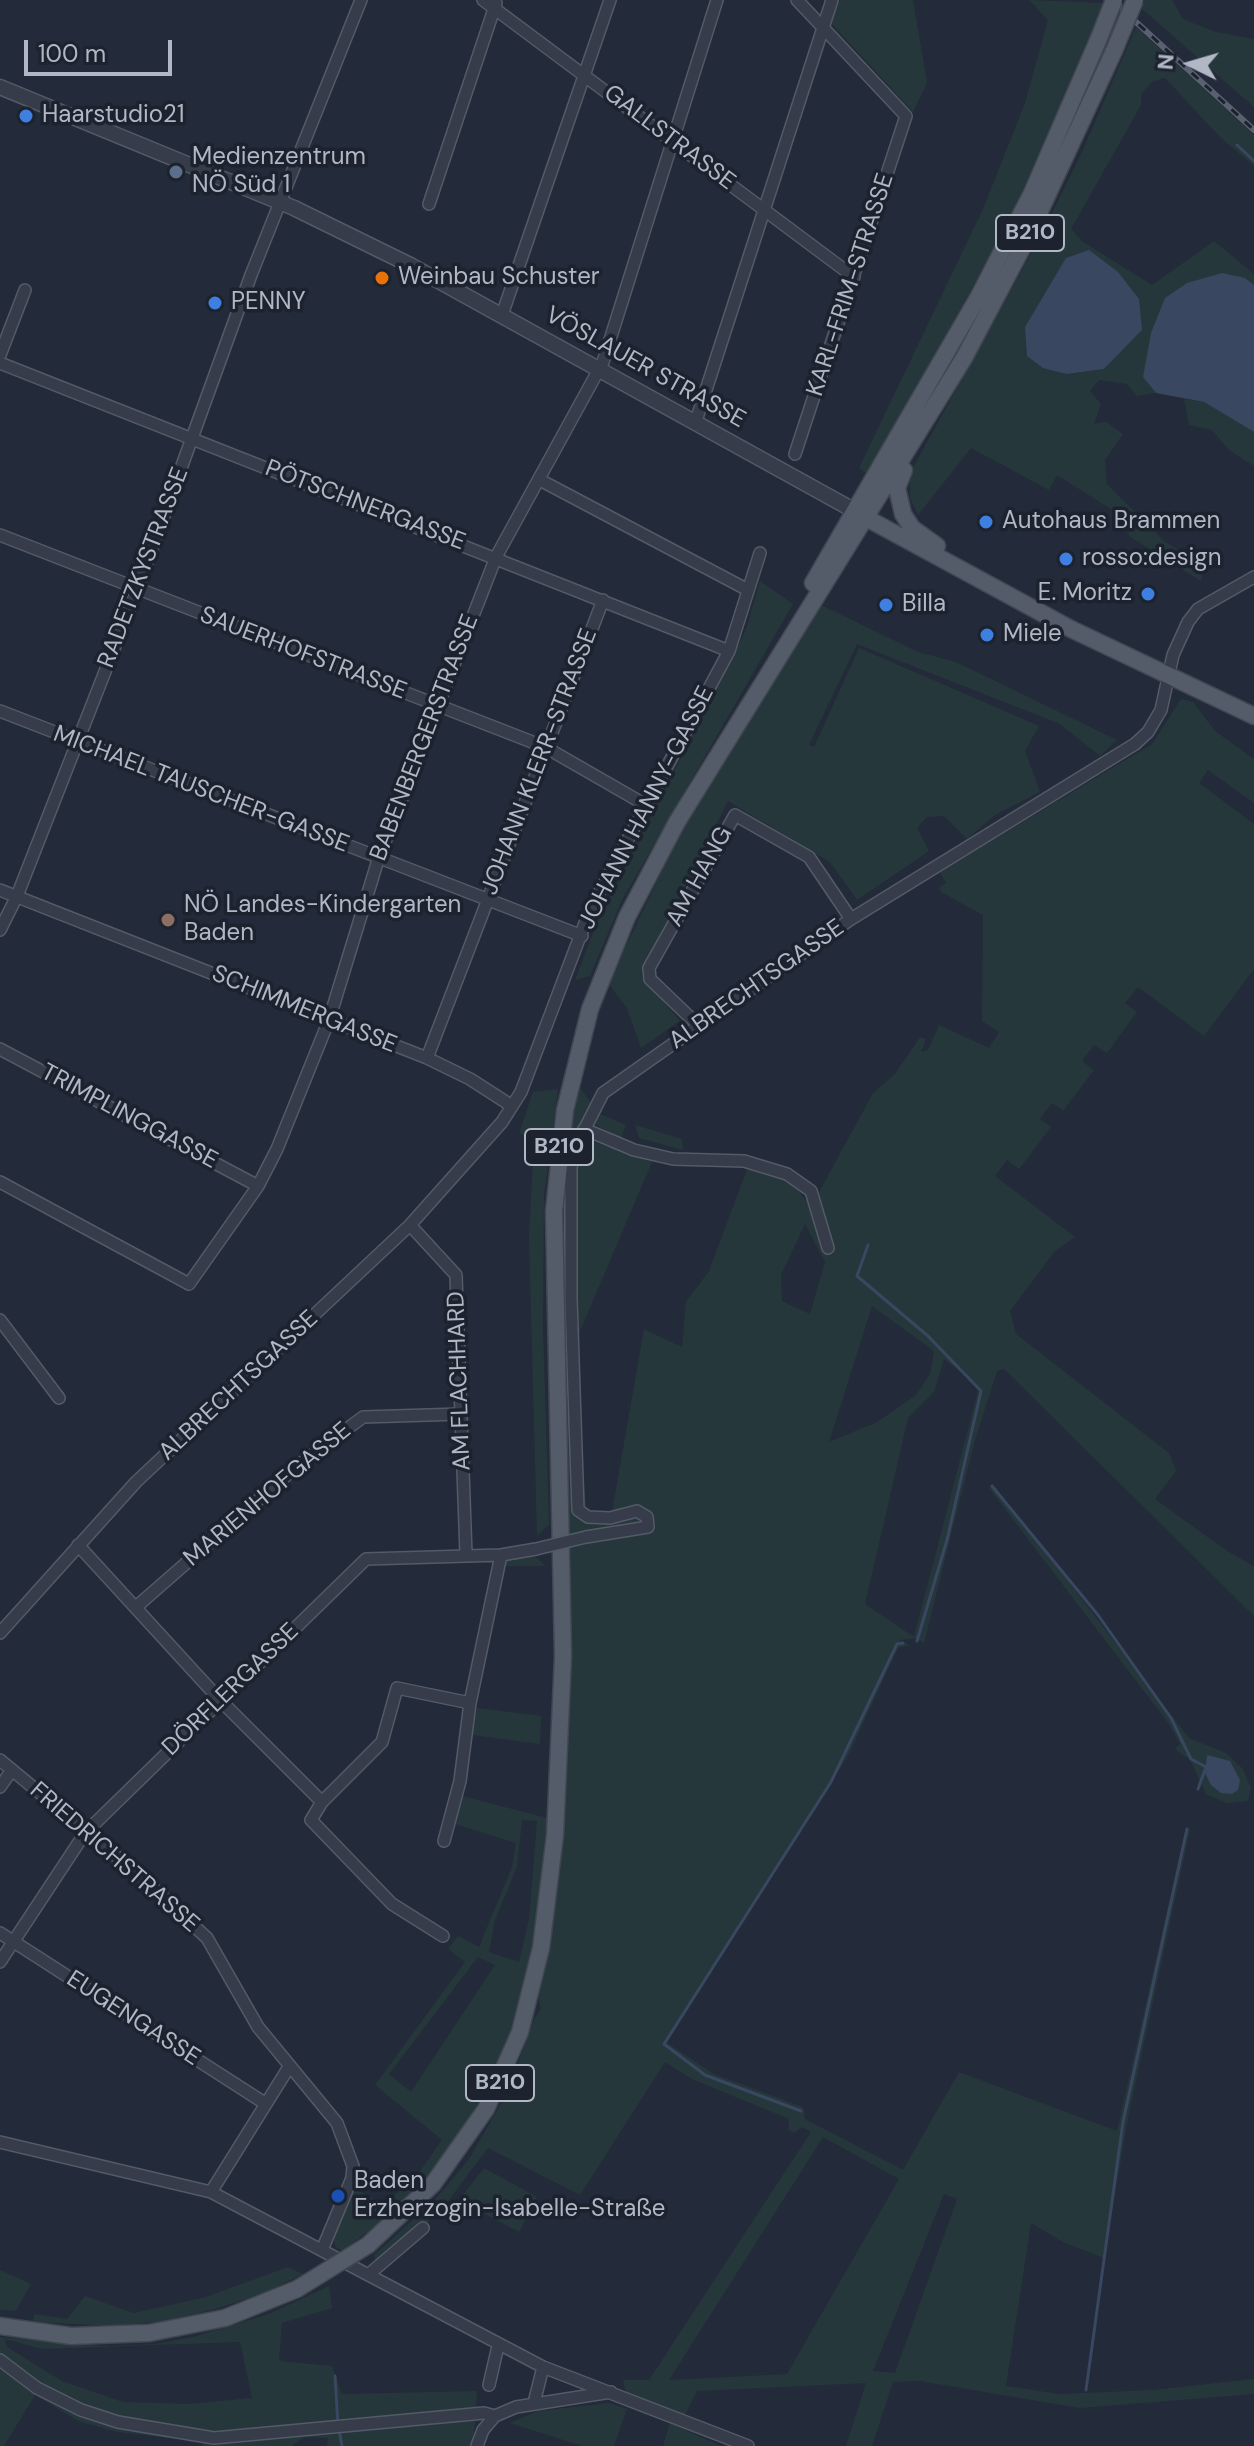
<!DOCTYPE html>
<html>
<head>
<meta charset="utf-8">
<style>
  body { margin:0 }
  #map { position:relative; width:1254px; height:2446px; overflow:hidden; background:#232a39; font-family:"DM Sans",sans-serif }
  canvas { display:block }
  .north { position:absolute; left:1150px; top:24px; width:80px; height:80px; -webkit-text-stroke:6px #1c222e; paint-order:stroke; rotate:275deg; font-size:22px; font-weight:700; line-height:32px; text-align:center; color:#b1b7c5 }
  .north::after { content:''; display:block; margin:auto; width:28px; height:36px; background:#b1b7c5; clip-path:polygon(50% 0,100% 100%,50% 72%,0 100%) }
  .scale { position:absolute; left:24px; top:40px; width:148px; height:36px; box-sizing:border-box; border:4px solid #b1b7c5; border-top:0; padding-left:10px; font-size:24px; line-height:28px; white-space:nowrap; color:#b1b7c5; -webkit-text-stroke:6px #1c222e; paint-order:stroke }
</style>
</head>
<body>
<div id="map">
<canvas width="1254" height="2446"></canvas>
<div class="north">N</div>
<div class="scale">100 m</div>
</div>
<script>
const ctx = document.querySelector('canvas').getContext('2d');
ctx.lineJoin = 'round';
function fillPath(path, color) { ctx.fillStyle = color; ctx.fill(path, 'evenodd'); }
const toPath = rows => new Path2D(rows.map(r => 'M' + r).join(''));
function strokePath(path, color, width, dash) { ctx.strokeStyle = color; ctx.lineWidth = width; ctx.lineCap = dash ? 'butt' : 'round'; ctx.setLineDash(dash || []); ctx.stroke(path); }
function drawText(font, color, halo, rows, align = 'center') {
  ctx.font = font + ' "DM Sans",sans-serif'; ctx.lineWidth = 7; ctx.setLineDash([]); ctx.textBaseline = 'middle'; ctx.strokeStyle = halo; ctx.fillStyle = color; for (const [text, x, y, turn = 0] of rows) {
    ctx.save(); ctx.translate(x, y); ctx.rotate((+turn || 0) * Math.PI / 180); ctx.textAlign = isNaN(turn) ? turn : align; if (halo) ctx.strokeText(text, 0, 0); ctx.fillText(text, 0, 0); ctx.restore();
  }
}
const green = toPath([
  [840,0,913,0,927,83,913,112,831,23],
  [1029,0,1105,3,1007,226,867,474,859,468,983,209,1025,103,1048,20],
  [1143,0,1172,0,1183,19,1216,32,1254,39,1254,107,1140,7],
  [1136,27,1254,135,1254,166,1220,137,1165,78,1153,81,1141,94,1141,105,1071,229,1083,242,1152,285,1214,241,1254,274,1254,285,1245,278,1143,377,1156,393,1137,396,1127,384,1099,380,1090,391,1101,404,1094,424,1106,422,1123,434,1105,460,1107,484,1165,542,1205,566,1201,581,1129,536,1125,518,1057,475,1049,490,971,448,918,515,910,498,910,473,1037,243,1082,152],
  [1142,330,1104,369,1067,374],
  [1184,399,1204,402,1254,432,1254,466,1229,450,1212,430,1189,425],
  [760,581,793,604,622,900,590,976,575,980,596,925,746,630],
  [819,604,918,652,956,662,1117,740,1100,756,1060,724,857,644,809,745,814,747,859,648,1039,726,1025,751,1040,792,995,815,967,839,944,816,927,817,917,828,929,851,857,900,830,862,728,801,641,975,680,1021,641,1048,627,1008,608,983,680,834],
  [1181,699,1193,702,1215,731,1254,759,1254,803,1208,770,1199,783,1254,824,1254,969,1204,1036,1138,987,1125,1003,1137,1012,1107,1053,1094,1045,1082,1061,1094,1070,1063,1111,1052,1103,1040,1119,1051,1127,1019,1169,1007,1160,995,1176,1075,1237,1055,1251,1010,1311,1016,1334,1169,1453,1176,1471,1155,1499,1227,1551,1254,1566,1254,1616,1004,1369,997,1371,975,1440,924,1643,915,1638,899,1640,910,1645,898,1648,848,1756,667,2043,714,2074,803,2107,805,2119,903,2170,959,2072,1117,2131,1186,1827,1190,1830,1128,2118,1104,2258,1063,2242,1031,2223,1006,2386,1059,2394,1153,2390,1254,2379,1254,2394,1080,2408,920,2381,893,2382,872,2446,846,2446,866,2383,697,2391,684,2417,626,2394,623,2380,649,2380,811,2132,802,2127,794,2133,788,2130,789,2119,692,2079,665,2062,580,2195,488,2148,445,2205,407,2242,377,2264,374,2255,434,2201,469,2159,507,2093,534,2019,541,2009,538,1997,554,1906,564,1820,570,1630,559,1225,568,1133,580,1088,592,1104,577,1136,652,1162,577,1338,586,1510,612,1512,644,1329,682,1347,686,1302,709,1271,748,1167,762,1167,790,1181,811,1207,873,1093,895,1074,920,1037,926,1039,921,1052,928,1050,939,1025,989,1048,999,1032,982,1021,983,915,941,892,939,888,946,883,940,872,1152,744],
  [805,1224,825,1262,810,1314,782,1301,781,1275],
  [872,1306,934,1351,930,1374,916,1395,877,1422,829,1442],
  [944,1359,979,1387,914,1637,865,1604,908,1418,934,1392],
  [823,2137,899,2179,787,2374,669,2380],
  [944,2194,957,2199,895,2373,873,2371],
  [558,1089,544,1195,543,1328,549,1524,537,1536,529,1237,534,1141,519,1133,533,1092],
  [598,1113,626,1125,621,1139,595,1124],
  [635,1125,682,1139,683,1150,639,1138],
  [993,1484,1189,1738,1226,1753,1243,1769,1251,1788,1248,1801,1227,1803,1206,1794,1190,1760,1175,1749,1180,1744,1169,1724,989,1488],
  [532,1554,546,1566,503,1566,504,1559],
  [477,1708,541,1716,540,1744,472,1735],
  [462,1796,547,1818,534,1948,509,2039,493,2076,470,2117,444,2157,401,2206,342,2251,335,2246,334,2238,354,2187,383,2206,418,2174,442,2140,375,2085,465,1962,448,1949,458,1936,479,1947,512,1867,516,1843,455,1824],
  [522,1820,537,1821,529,1919,519,1962,489,1952,495,1920,517,1867],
  [478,1957,495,1965,411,2092,389,2074],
  [484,2168,537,2197,519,2232,459,2200],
  [288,2267,303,2274,267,2292,212,2310,163,2321,117,2326,33,2322,34,2314,67,2319,85,2296,134,2313,206,2297],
  [0,2270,31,2284,16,2311,0,2310],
  [329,2286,332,2308,282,2323,279,2361,332,2366,342,2394,477,2391,473,2446,327,2446,328,2438,305,2437,291,2446,202,2446,205,2442,117,2432,78,2421,35,2395,4,2446,0,2446,0,2337,102,2346,155,2344,193,2337,269,2314],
  [5,2339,42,2349,240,2342,252,2398,189,2404,123,2402,62,2381,7,2347],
  [609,2403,627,2409,614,2446,582,2446,510,2423,538,2411],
  [670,2423,696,2435,721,2446,663,2446]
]);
const water = toPath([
  [1089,250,1118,272,1139,299,1142,330,1104,369,1067,374,1043,368,1027,356,1025,327,1066,258],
  [1222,273,1245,278,1254,285,1254,432,1204,402,1156,393,1143,377,1151,333,1165,298,1187,283],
  [1207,1755,1230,1761,1240,1780,1238,1790,1232,1794,1221,1793,1211,1785,1205,1773]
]);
const stream = toPath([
  [1237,145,1254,161],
  [868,1245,857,1276,928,1336,981,1391,947,1540,917,1641],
  [992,1486,1098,1615,1171,1718,1191,1759,1206,1767,1198,1789],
  [801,2111,705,2075,664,2044,831,1782,897,1644,903,1643],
  [335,2376,338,2425],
  [1086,2390,1123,2122,1187,1829],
  [339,2430,342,2446]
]);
const minor = toPath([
  [483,0,854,277],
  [429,204,496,3],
  [502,315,610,0],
  [0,355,25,290],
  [0,363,729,651],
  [695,424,832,0],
  [795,454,906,116,797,0],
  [540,480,746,589],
  [0,535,545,747,644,804],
  [0,711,582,936],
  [0,890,427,1058,470,1079,512,1106],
  [0,930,17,896,137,590,251,275,361,0],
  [699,1026,650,979,649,968,735,815,809,857,851,919],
  [0,1049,258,1186],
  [427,1058,603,600],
  [584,1129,634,1150,673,1159,744,1161,787,1174,811,1191,828,1248],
  [0,1182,189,1284,258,1186,277,1149,329,1020,378,860,496,557,603,362,717,0],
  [410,1225,456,1275,466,1554],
  [0,1320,59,1398],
  [586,1537,648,1527,647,1517,637,1511,610,1518,588,1517,578,1510,571,1299,571,1168,575,1148,603,1093,851,919,1135,744,1148,732,1161,710,1173,655,1188,622,1198,609,1254,577],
  [78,1545,220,1700,322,1802,311,1820,392,1904,443,1936],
  [136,1607,296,1467,363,1417,461,1414],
  [0,1633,136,1482,410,1225,502,1122,521,1092,590,910,729,651,760,553],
  [0,1760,141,1877,207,1938,258,2027,337,2123,353,2166,352,2178,322,2250],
  [0,1787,12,1770],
  [322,1802,382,1742,397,1688,470,1703],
  [444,1841,460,1781,470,1703,501,1555],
  [0,1933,266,2104],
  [0,1962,85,1833,366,1559,501,1555,536,1549],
  [0,2142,211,2192,543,2367,748,2446],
  [211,2192,289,2067],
  [368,2275,423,2228],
  [0,2360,37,2388,81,2410,118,2422,214,2438,484,2413,495,2416],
  [489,2385,498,2346],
  [534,2403,543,2367],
  [477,2446,483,2430,495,2416,516,2407,611,2392]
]);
const tertiary = toPath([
  [0,87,294,208,410,265,855,511]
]);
const primary = toPath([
  [904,470,897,488,903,514,912,528,937,546],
  [859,514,1071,629,1254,716],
  [813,583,979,296,1032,193,1099,38],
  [368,2245,433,2184,486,2109,520,2032,541,1948,555,1835,563,1656,554,1211,565,1110,590,1009,627,917,677,822,964,358,1028,237,1114,51],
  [0,2326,71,2336,149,2333,225,2318,297,2289]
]);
const rail = toPath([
  [1112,0,1254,130]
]);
const minorBridge = toPath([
  [536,1549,586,1537]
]);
const primaryBridge = toPath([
  [1099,38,1114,0],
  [1114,51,1135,0],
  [297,2289,368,2245]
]);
const markers = [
  [26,116,8,"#3f7fe0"],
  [176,172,8,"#5c6f8a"],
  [382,278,8,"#e8710a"],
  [215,303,8,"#3f7fe0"],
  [986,522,8,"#3f7fe0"],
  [1066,559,8,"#3f7fe0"],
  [1148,594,8,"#3f7fe0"],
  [886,605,8,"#3f7fe0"],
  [987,635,8,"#3f7fe0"],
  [168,920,8,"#8d6e63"],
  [338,2196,8,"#1a4fb4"]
];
const shields = [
  [1030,233,68],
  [559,1147,68],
  [500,2083,68]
];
const shieldNames = [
  ["B210",1030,233],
  ["B210",559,1147],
  ["B210",500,2083]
];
const poiNames = [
  ["Haarstudio21",42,116],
  ["Medienzentrum",192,158],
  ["NÖ Süd 1",192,186],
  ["Weinbau Schuster",398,278],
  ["PENNY",231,303],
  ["Autohaus Brammen",1002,522],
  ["rosso:design",1082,559],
  ["E. Moritz",1132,594,"right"],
  ["Billa",902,605],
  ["Miele",1003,635],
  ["NÖ Landes-Kindergarten",184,906],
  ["Baden",184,934],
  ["Baden",354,2182],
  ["Erzherzogin-Isabelle-Straße",354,2210]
];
const streetNames = [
  ["GALLSTRASSE",669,138,37],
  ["KARL-FRIM-STRASSE",851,285,-72],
  ["VÖSLAUER STRASSE",645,368,29],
  ["PÖTSCHNERGASSE",365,506,21],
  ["RADETZKYSTRASSE",144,568,-69],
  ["SAUERHOFSTRASSE",303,654,21],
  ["BABENBERGERSTRASSE",425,738,-69],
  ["JOHANN KLERR-STRASSE",540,762,-69],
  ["MICHAEL TAUSCHER-GASSE",201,790,21],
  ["JOHANN HANNY-GASSE",647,808,-63],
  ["AM HANG",700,877,-61],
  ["ALBRECHTSGASSE",757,985,-35],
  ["SCHIMMERGASSE",304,1010,22],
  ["TRIMPLINGGASSE",129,1117,28],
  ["AM FLACHHARD",460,1381,-92],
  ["ALBRECHTSGASSE",239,1386,-43],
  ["MARIENHOFGASSE",268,1495,-40],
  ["DÖRFLERGASSE",231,1690,-44],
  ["FRIEDRICHSTRASSE",114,1858,41],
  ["EUGENGASSE",133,2019,33]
];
fillPath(green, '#26373b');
fillPath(water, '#394761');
strokePath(stream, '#394761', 3);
strokePath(minor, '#545a67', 14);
strokePath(tertiary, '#545a67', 17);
strokePath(primary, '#404652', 19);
strokePath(minor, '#363c49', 11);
strokePath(tertiary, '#363c49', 14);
strokePath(primary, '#545b69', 16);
strokePath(rail, '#596070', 6);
strokePath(rail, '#1c222e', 3, [9]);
strokePath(minorBridge, '#545a67', 14, []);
strokePath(primaryBridge, '#404652', 19, []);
strokePath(minorBridge, '#363c49', 11);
strokePath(primaryBridge, '#545b69', 16);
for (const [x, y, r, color] of markers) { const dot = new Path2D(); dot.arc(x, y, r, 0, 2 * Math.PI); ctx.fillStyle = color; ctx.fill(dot); strokePath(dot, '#1c222e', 3); }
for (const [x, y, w] of shields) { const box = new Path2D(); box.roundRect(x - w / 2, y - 18, w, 36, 6); ctx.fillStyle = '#1c222e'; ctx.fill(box); strokePath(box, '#b1b7c5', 2); }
drawText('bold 22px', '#b1b7c5', null, shieldNames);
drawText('24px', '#b1b7c5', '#1c222e', poiNames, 'left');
drawText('24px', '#b1b7c5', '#1c222e', streetNames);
</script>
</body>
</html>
